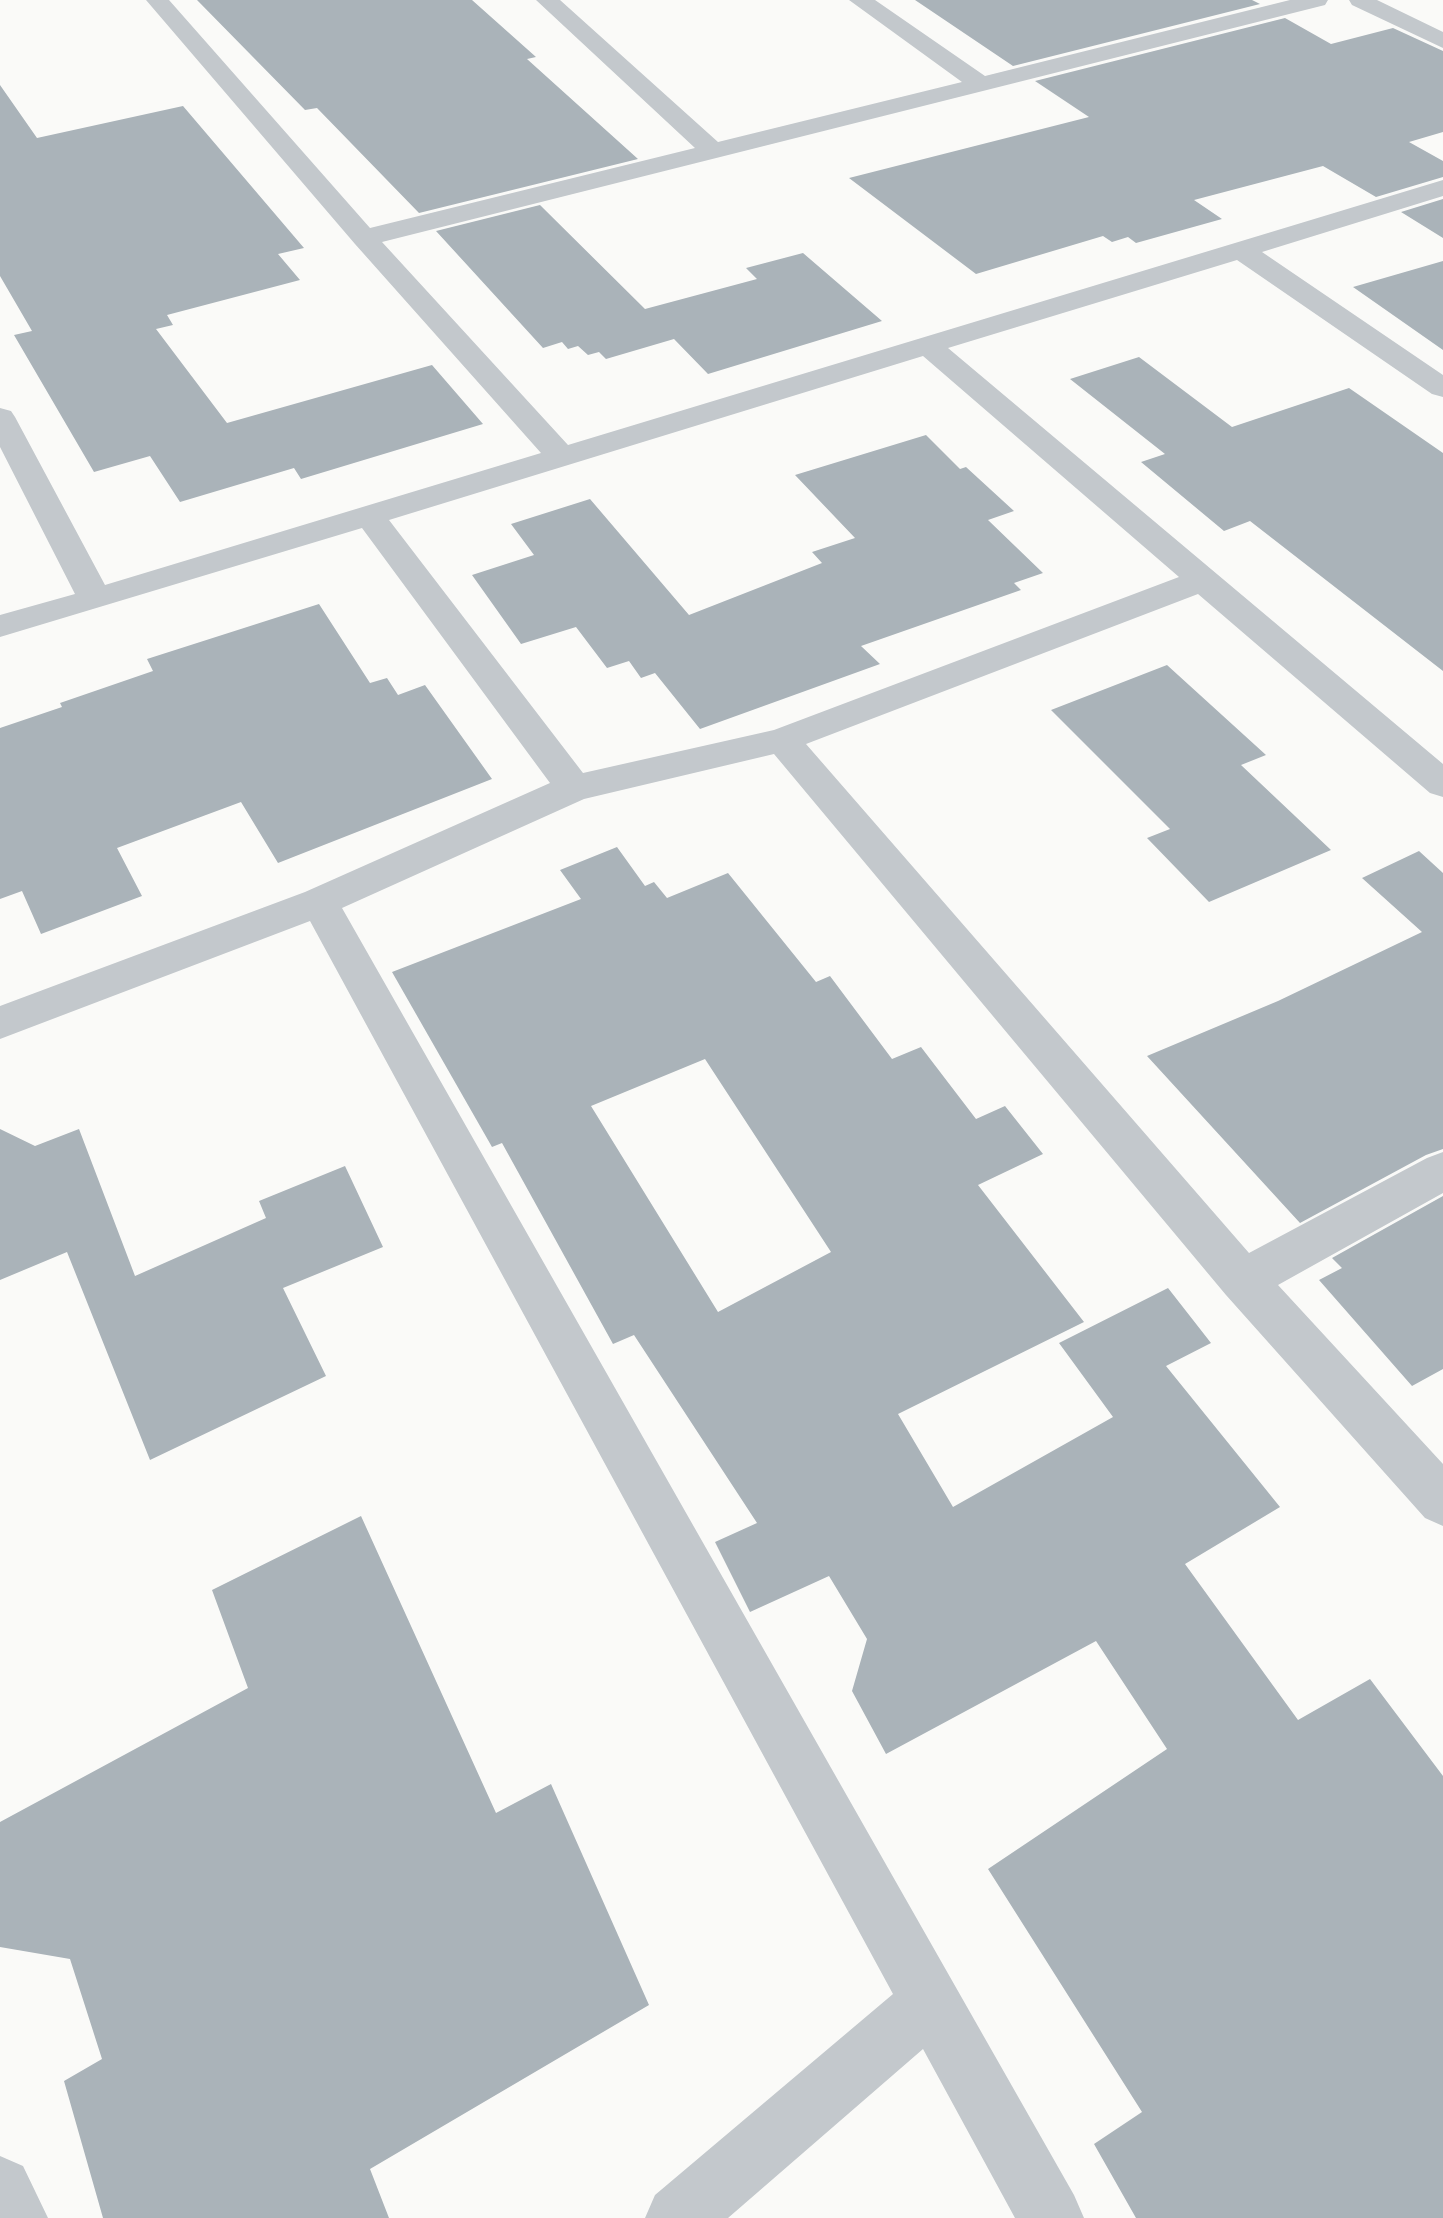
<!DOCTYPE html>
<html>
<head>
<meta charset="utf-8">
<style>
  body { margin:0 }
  canvas { display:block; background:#fafaf8 }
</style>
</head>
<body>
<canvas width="1443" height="2218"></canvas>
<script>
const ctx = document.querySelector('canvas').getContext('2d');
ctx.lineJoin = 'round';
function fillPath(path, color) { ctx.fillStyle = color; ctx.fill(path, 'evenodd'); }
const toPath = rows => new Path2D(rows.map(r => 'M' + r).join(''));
const building = toPath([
  [197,0,472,0,536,57,527,59,638,159,419,213,317,108,305,110],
  [915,0,1252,0,1260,4,1013,66],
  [1285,18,1331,44,1393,28,1443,51,1443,132,1409,142,1443,161,1443,177,1376,197,1323,166,1194,200,1222,219,1136,243,1128,237,1112,242,1103,236,976,274,849,178,1089,117,1035,81],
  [0,85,37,138,183,106,304,248,278,254,300,280,167,315,173,325,156,329,227,423,432,365,483,424,301,479,294,468,180,502,150,456,94,472,14,335,32,331,0,276],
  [1443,199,1443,238,1401,212],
  [540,205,645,309,757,279,746,268,803,253,882,321,708,374,674,339,606,359,599,352,588,355,578,346,568,349,562,342,543,348,436,231],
  [1443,261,1443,350,1353,287],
  [1139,357,1232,427,1349,388,1443,453,1443,671,1250,521,1224,531,1141,462,1165,454,1070,379],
  [926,435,960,469,966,467,1014,511,988,520,1043,573,1014,583,1021,590,861,646,880,664,700,729,655,673,641,678,629,661,607,668,576,627,521,644,472,575,534,555,511,524,590,499,689,615,822,563,812,552,855,538,795,475],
  [319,604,370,683,387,678,398,695,425,685,492,779,278,863,241,802,117,848,142,896,41,934,22,891,0,899,0,728,62,707,60,703,153,671,147,659],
  [1167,665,1266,755,1241,765,1331,850,1209,902,1147,838,1170,829,1051,710],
  [617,847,645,886,654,882,667,898,728,873,816,982,830,976,892,1059,921,1047,976,1119,1005,1106,1043,1154,978,1185,1084,1322,898,1414,953,1507,1113,1417,1059,1343,1168,1288,1211,1343,1166,1366,1280,1507,1185,1564,1298,1720,1370,1679,1443,1776,1443,2218,1136,2218,1094,2144,1142,2112,988,1869,1167,1749,1096,1641,886,1754,852,1691,867,1639,829,1576,750,1612,715,1542,757,1523,634,1335,613,1344,502,1143,492,1147,392,972,581,899,560,870],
  [705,1059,831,1252,718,1312,591,1106],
  [1419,851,1443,873,1443,1149,1426,1155,1300,1223,1147,1056,1278,1001,1422,932,1362,878],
  [0,1129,35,1146,79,1129,135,1276,266,1218,259,1201,345,1166,383,1247,283,1288,326,1376,150,1460,67,1252,0,1280],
  [1443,1196,1443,1369,1412,1386,1319,1280,1342,1268,1332,1258],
  [361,1516,496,1813,551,1784,649,2005,370,2169,389,2218,103,2218,64,2081,102,2059,70,1959,0,1947,0,1822,248,1688,212,1590]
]);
const minor = toPath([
  [146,0,169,0,370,228,695,148,536,0,560,0,718,142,962,82,849,0,875,0,985,76,1290,0,1328,0,1325,5,382,242,568,445,1443,180,1443,196,1262,252,1443,375,1443,397,1432,394,1237,260,948,348,1443,764,1443,797,1430,793,1198,594,806,744,1249,1253,1427,1158,1443,1152,1443,1193,1278,1285,1443,1464,1443,1526,1425,1518,1226,1295,774,754,584,799,342,908,1074,2195,1084,2218,1015,2218,923,2049,728,2218,645,2218,655,2195,893,1994,310,921,0,1039,0,1006,305,892,550,783,362,528,0,637,0,615,75,594,0,447,0,408,11,411,15,417,105,585,541,453,355,244,146,0],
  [923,356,1179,577,774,730,583,773,389,520,923,356],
  [1349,0,1377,0,1443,32,1443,48,1352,5,1349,0],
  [0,2156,23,2166,48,2218,0,2218,0,2156]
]);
fillPath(building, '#aab3b9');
fillPath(minor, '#c3c8cc');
</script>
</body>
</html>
